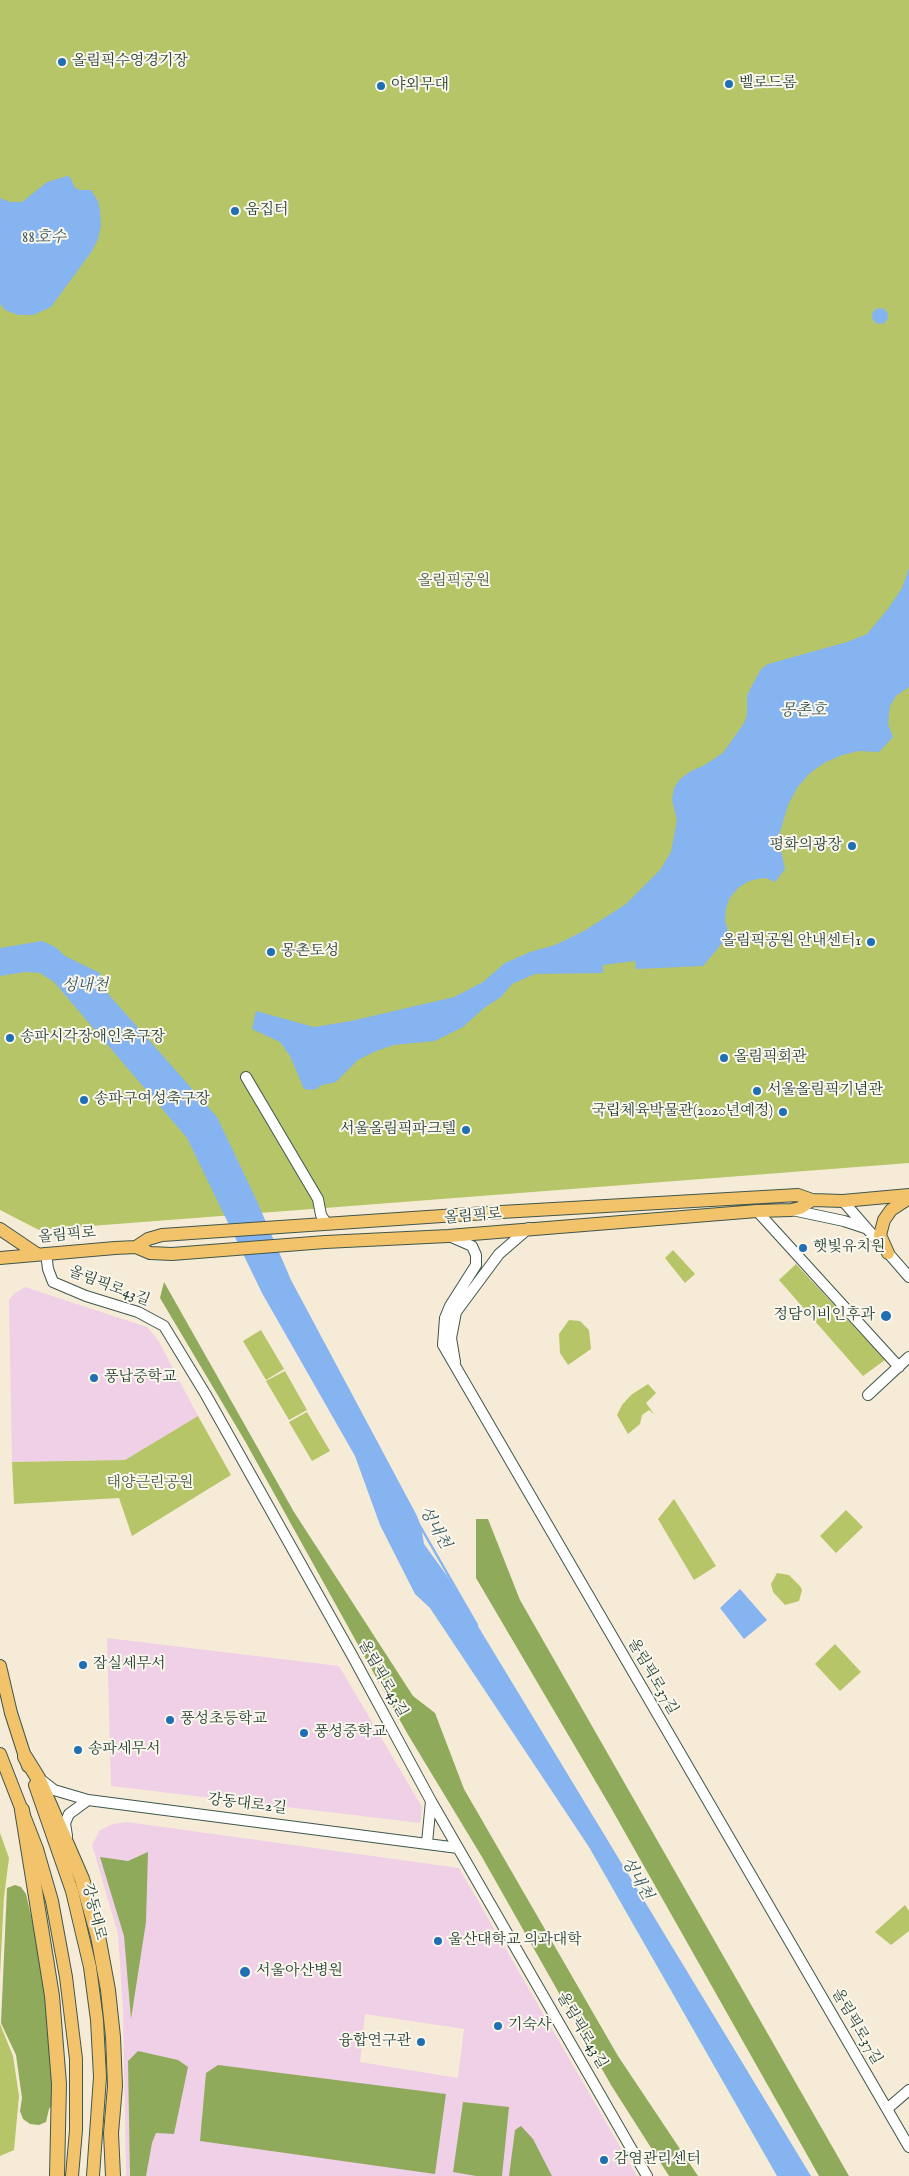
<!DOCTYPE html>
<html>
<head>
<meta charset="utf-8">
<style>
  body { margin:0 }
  canvas { display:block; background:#f6ebd7 }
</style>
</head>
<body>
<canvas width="909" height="2176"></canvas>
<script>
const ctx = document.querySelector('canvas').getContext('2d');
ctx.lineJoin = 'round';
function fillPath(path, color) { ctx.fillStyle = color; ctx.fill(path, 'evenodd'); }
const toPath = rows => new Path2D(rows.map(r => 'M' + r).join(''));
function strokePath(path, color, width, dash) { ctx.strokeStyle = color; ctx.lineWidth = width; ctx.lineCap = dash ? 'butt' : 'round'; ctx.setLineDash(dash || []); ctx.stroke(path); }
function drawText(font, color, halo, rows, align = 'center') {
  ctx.font = font + ' "IM FELL English","Noto Serif KR",serif'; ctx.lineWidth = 4; ctx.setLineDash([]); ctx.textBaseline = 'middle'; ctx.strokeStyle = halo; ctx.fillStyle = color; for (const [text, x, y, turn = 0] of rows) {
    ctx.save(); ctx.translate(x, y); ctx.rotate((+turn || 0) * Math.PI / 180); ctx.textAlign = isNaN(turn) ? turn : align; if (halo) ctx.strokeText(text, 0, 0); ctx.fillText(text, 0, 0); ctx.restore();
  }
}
const built = toPath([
  [25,1287,147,1327,158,1340,198,1416,125,1460,12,1462,9,1300,14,1294],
  [107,1638,339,1666,422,1807,420,1823,111,1786],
  [127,1822,459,1868,637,2176,126,2176,123,2009,118,1934,92,1845,100,1830,114,1824],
  [365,2014,464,2029,458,2078,360,2062]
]);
const green = toPath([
  [0,0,909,0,909,1163,39,1230,0,1210],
  [673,1250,695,1274,685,1283,665,1258],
  [796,1264,885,1360,863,1376,779,1280],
  [569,1320,580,1321,589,1330,591,1349,568,1365,560,1353,559,1334],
  [261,1330,284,1369,266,1380,243,1341],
  [285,1371,307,1410,289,1420,266,1381],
  [648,1384,656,1393,646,1403,654,1414,649,1410,642,1415,640,1424,628,1434,617,1415,622,1405,631,1395],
  [307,1412,330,1451,312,1461,289,1422],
  [198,1416,231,1475,132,1536,119,1498,14,1504,12,1462,125,1460],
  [674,1499,716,1566,694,1580,658,1519],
  [846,1510,863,1527,836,1553,820,1536],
  [777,1573,789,1575,800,1586,802,1590,799,1601,785,1605,773,1592,771,1584],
  [835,1644,861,1672,840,1691,815,1664],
  [0,1833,9,1858,4,1897,0,1975],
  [905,1905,909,1911,909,1931,891,1945,875,1932],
  [0,2024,13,2056,19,2096,14,2150,0,2156]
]);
const forest = toPath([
  [164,1282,294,1512,413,1696,435,1713,464,1789,618,2056,698,2176,669,2176,611,2085,482,1857,407,1733,245,1441,160,1298],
  [476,1519,488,1519,520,1600,849,2176,819,2176,610,1806,476,1578],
  [148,1852,146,1922,131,2019,124,1936,100,1857,128,1861],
  [15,1885,21,1887,26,1894,50,1998,55,2102,49,2109,46,2122,39,2125,30,2124,23,2119,20,2111,22,2098,16,2055,1,2023,7,1888],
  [138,2051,178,2060,188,2067,174,2134,156,2133,152,2143,146,2176,130,2176,128,2061],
  [218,2065,446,2094,435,2174,200,2141,206,2073],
  [463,2102,509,2107,502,2176,476,2176,453,2172],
  [521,2126,533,2139,552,2176,509,2176,515,2130]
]);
const water = toPath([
  [67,176,70,177,75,188,81,190,91,190,98,201,100,210,101,226,98,239,92,251,51,307,33,315,18,315,5,310,0,304,0,198,10,202,22,202,47,182],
  '872 316a8 8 0 1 1 16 0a8 8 0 1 1-16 0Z',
  [909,568,909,687,896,696,890,706,888,724,893,737,879,752,859,751,842,755,824,763,810,773,797,788,788,805,780,832,780,846,785,869,775,882,766,878,757,879,747,882,738,888,729,899,726,909,725,920,729,935,703,966,636,969,635,961,603,965,603,973,535,974,512,984,501,997,484,1008,463,1027,435,1041,394,1045,376,1051,358,1060,336,1082,322,1085,314,1090,304,1089,290,1056,280,1042,252,1029,256,1011,314,1027,351,1021,454,997,483,982,505,963,530,952,555,945,584,931,626,904,660,870,671,852,677,820,672,800,674,788,680,779,691,771,703,766,723,753,744,723,747,715,747,695,761,669,768,664,847,642,867,634,888,609,902,588],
  [42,941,55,947,65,956,100,973,109,995,217,1117,256,1199,291,1280,416,1514,421,1526,424,1544,450,1580,811,2176,777,2176,589,1847,430,1608,415,1594,380,1525,355,1456,262,1293,187,1138,54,982,40,973,25,972,0,976,0,948],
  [740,1589,767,1620,744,1639,720,1608]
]);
const stream = toPath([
  [420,1526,477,1625]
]);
const minor = toPath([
  [246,1077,318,1199,321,1215,327,1224],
  [843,1201,909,1277],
  [792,1210,844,1221,865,1228],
  [757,1211,899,1367],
  [449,1236,472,1246,476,1255,476,1265,450,1306,445,1318,443,1345,909,2147],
  [46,1253,48,1269,53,1282,86,1296,138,1312,164,1326,206,1395,353,1657,431,1801,647,2176],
  [455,1362,451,1338,456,1312,499,1254,529,1228],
  [868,1395,909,1357],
  [40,1779,54,1790,88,1800,458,1848],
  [67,1836,65,1823,69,1814,88,1800],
  [427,1843,431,1801],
  [887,2109,909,2090]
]);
const major = toPath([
  [0,1229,37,1254],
  [136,1247,148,1239,162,1235,501,1212,798,1195,812,1200,843,1201,909,1195],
  [888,1253,880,1235,884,1220,891,1210,909,1198],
  [0,1258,115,1248,136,1247,150,1253,172,1254,325,1242,448,1236,757,1211,791,1210,800,1208,812,1200],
  [0,1666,11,1713,28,1766],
  [0,1754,37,1849,52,1901,66,1977,76,2059,76,2130,72,2176],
  [35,1785,72,1891,90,1967,97,2020,100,2077,93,2176]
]);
const highway = toPath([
  [25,1757,38,1778,82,1879,98,1936,108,1990,113,2037,115,2086,111,2133,113,2176],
  [22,1810,52,1996,59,2084,57,2176]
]);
const markers = [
  [62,62,5,"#1f6fb2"],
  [729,84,5,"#1f6fb2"],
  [381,86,5,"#1f6fb2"],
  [235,211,5,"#1f6fb2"],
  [852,846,5,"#1f6fb2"],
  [871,942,5,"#1f6fb2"],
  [271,952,5,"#1f6fb2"],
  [10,1038,5,"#1f6fb2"],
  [724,1058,5,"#1f6fb2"],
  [757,1091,5,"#1f6fb2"],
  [84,1100,5,"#1f6fb2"],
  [783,1112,5,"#1f6fb2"],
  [466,1130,5,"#1f6fb2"],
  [803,1248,5,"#1f6fb2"],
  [886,1316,6,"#1f6fb2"],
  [94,1378,5,"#1f6fb2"],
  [83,1665,5,"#1f6fb2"],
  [170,1720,5,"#1f6fb2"],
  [304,1733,5,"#1f6fb2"],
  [78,1750,5,"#1f6fb2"],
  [438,1941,5,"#1f6fb2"],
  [245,1972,6,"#1f6fb2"],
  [498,2026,5,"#1f6fb2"],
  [421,2042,5,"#1f6fb2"],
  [604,2160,5,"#1f6fb2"]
];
const poiNames = [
  ["올림픽수영경기장",72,62],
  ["벨로드롬",739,84],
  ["야외무대",391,86],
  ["움집터",245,211],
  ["평화의광장",842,846,"right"],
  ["올림픽공원 안내센터1",861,942,"right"],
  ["몽촌토성",281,952],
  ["송파시각장애인축구장",20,1038],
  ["올림픽회관",734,1058],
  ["서울올림픽기념관",767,1091],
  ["송파구여성축구장",94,1100],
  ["국립체육박물관(2020년예정)",773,1112,"right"],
  ["서울올림픽파크텔",456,1130,"right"],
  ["햇빛유치원",813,1248],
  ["정담이비인후과",875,1316,"right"],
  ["풍납중학교",104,1378],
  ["잠실세무서",93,1665],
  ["풍성초등학교",180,1720],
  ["풍성중학교",314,1733],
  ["송파세무서",88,1750],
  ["울산대학교 의과대학",448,1941],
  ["서울아산병원",256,1972],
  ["기숙사",508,2026],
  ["융합연구관",411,2042,"right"],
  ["감염관리센터",614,2160]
];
const parkNames = [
  ["올림픽공원",454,582],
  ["태양근린공원",150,1484]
];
const streetNames = [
  ["올림픽로",473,1217,-5],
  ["올림픽로",67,1236,-5],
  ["올림픽로43길",109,1287,21],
  ["올림픽로37길",652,1677,60],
  ["올림픽로43길",382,1679,61],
  ["강동대로2길",247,1805,7],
  ["강동대로",93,1912,76],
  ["올림픽로37길",856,2027,60],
  ["올림픽로43길",581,2031,60]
];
const waterNames = [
  ["88호수",44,239],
  ["몽촌호",803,712],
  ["성내천",85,987],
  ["성내천",434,1528,60],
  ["성내천",636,1879,60]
];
fillPath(built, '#efd0e7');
fillPath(green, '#b6c567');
fillPath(forest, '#90aa5c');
fillPath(water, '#85b4f0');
strokePath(stream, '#85b4f0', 2.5);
strokePath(minor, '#3f574c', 12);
strokePath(major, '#3f574c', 14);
strokePath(highway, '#3f574c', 16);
strokePath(minor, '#fff', 10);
strokePath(major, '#f2c36a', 12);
strokePath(highway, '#f2c36a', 14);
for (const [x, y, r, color] of markers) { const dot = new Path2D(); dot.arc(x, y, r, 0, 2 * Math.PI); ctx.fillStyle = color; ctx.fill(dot); strokePath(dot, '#fbf7ec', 2); }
drawText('15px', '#1f3d34', '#fbf7ec', poiNames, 'left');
drawText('15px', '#455f41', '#fbf7ec', parkNames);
drawText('15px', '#1f3d34', '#fbf7ec', streetNames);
drawText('italic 16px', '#385b63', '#fbf7ec', waterNames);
</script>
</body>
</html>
